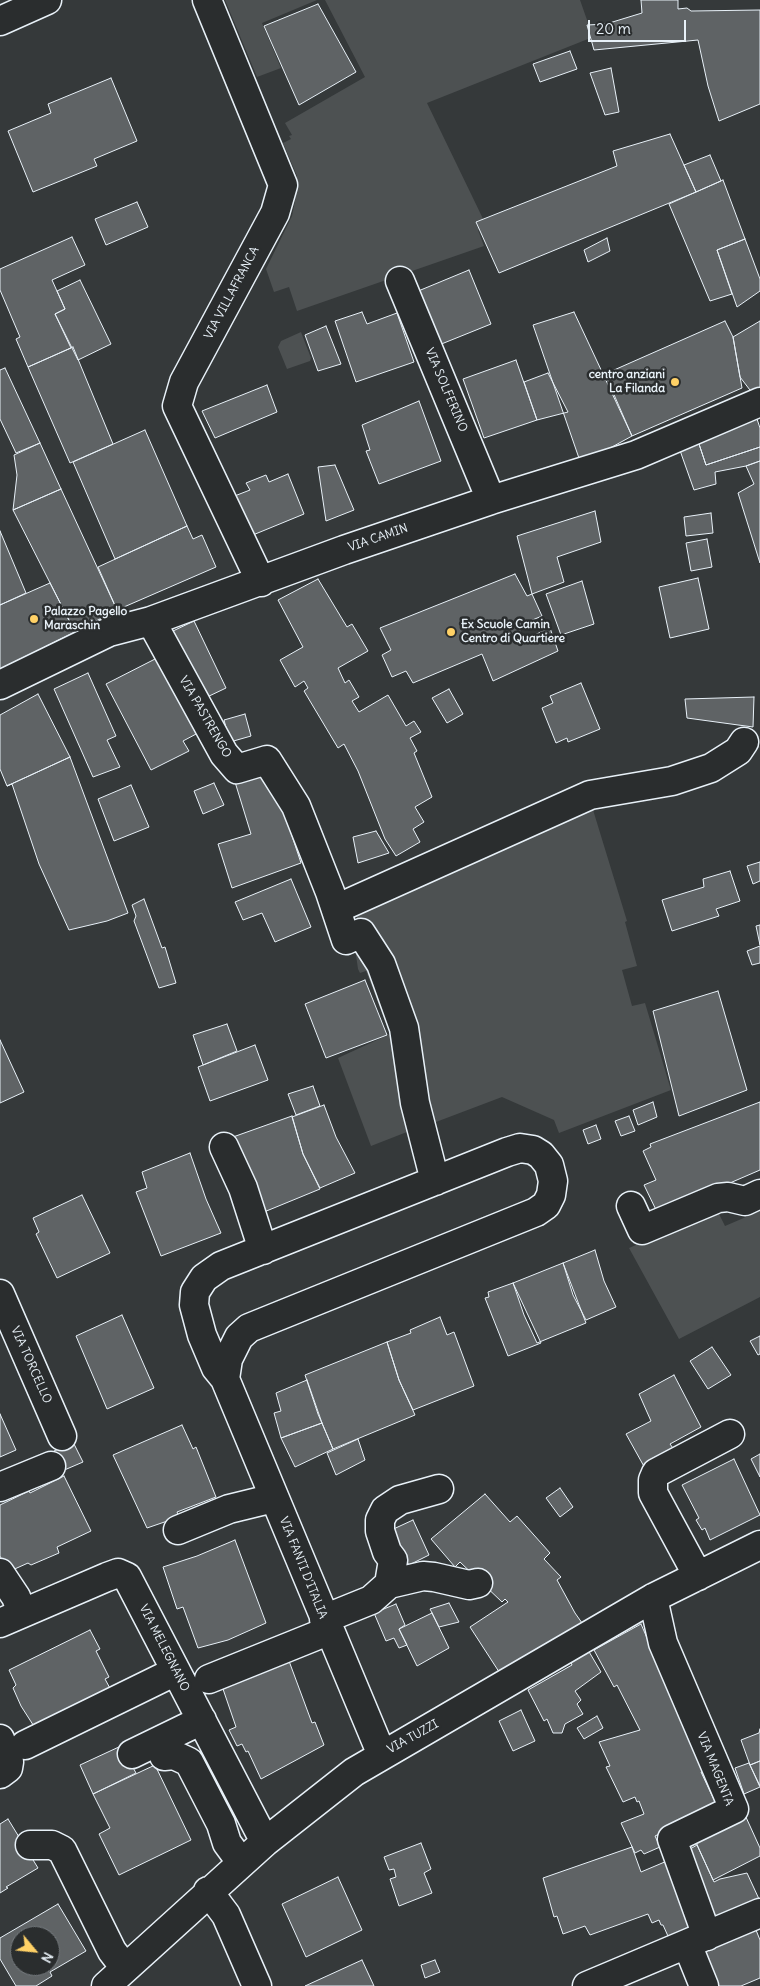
<!DOCTYPE html>
<html>
<head>
<meta charset="utf-8">
<style>
  body { margin:0 }
  #map { position:relative; width:760px; height:1986px; overflow:hidden; background:#35393a; font-family:Delius,sans-serif }
  canvas { display:block }
  .north { position:absolute; left:10px; top:1926px; width:50px; height:50px; box-sizing:border-box; background:#2a2d2e; border:1px solid #767b7f; border-radius:50%; rotate:118deg; font-size:14px; font-weight:700; line-height:20px; text-align:center; color:#e8f1f8 }
  .north::after { content:''; display:block; margin:auto; width:18px; height:22px; background:#ffd166; clip-path:polygon(50% 0,100% 100%,50% 72%,0 100%) }
  .scale { position:absolute; left:588px; top:20px; width:98px; height:22px; box-sizing:border-box; border:2px solid #e8f1f8; border-top:0; padding-left:6px; font-size:15px; line-height:18px; white-space:nowrap; color:#e8f1f8; -webkit-text-stroke:4px #2a2d2e; paint-order:stroke }
</style>
</head>
<body>
<div id="map">
<canvas width="760" height="1986"></canvas>
<div class="north">N</div>
<div class="scale">20 m</div>
</div>
<script>
const ctx = document.querySelector('canvas').getContext('2d');
ctx.lineJoin = 'round';
function fillPath(path, color) { ctx.fillStyle = color; ctx.fill(path, 'evenodd'); }
const toPath = rows => new Path2D(rows.map(r => 'M' + r).join(''));
function strokePath(path, color, width, dash) { ctx.strokeStyle = color; ctx.lineWidth = width; ctx.lineCap = dash ? 'butt' : 'round'; ctx.setLineDash(dash || []); ctx.stroke(path); }
function drawText(font, color, halo, rows, align = 'center') {
  ctx.font = font + ' Delius,sans-serif'; ctx.lineWidth = 5; ctx.setLineDash([]); ctx.textBaseline = 'middle'; ctx.strokeStyle = halo; ctx.fillStyle = color; for (const [text, x, y, turn = 0] of rows) {
    ctx.save(); ctx.translate(x, y); ctx.rotate((+turn || 0) * Math.PI / 180); ctx.textAlign = isNaN(turn) ? turn : align; if (halo) ctx.strokeText(text, 0, 0); ctx.fillText(text, 0, 0); ctx.restore();
  }
}
const green = toPath([
  [225,0,317,0,262,23,281,68,257,77],
  [325,0,580,0,593,37,427,103,487,227,478,230,484,246,297,311,289,287,274,292,266,269,292,216,295,201,297,176,283,143,291,139,289,136,292,135,285,123,365,77],
  [301,332,311,358,310,361,287,369,278,347,281,341],
  [590,800,627,921,625,922,637,966,622,970,632,1006,645,1003,671,1090,559,1133,554,1120,502,1097,428,1125,354,909],
  [355,948,384,983,412,1130,371,1146,338,1058,390,1034,366,971,360,973,358,969],
  [717,1210,725,1226,760,1211,760,1297,679,1339,629,1248]
]);
const building = toPath([
  [641,0,678,0,678,9,687,8,691,11,760,10,760,104,719,121,708,86,698,40,594,50,587,25,606,24,642,13,641,0],
  [318,4,356,72,299,105,264,26,318,4],
  [570,51,577,69,540,82,533,64,570,51],
  [611,68,619,112,605,115,590,73,611,68],
  [111,78,137,141,94,159,97,166,33,192,8,131,51,113,48,104,111,78],
  [670,134,696,192,499,273,476,222,617,166,613,151,670,134],
  [710,155,721,181,696,192,684,165,710,155],
  [723,180,745,239,717,250,732,294,710,301,669,204,723,180],
  [137,202,148,227,106,245,95,219,137,202],
  [72,237,85,265,52,280,65,309,55,314,71,348,28,367,16,339,20,337,0,290,0,269,72,237],
  [607,238,610,251,588,262,584,250,607,238],
  [745,239,760,279,760,291,737,307,717,250,745,239],
  [469,270,491,324,434,347,411,294,469,270],
  [80,280,111,344,78,360,55,314,65,309,57,291,80,280],
  [362,312,367,324,397,313,414,362,356,382,335,321,362,312],
  [574,312,632,436,581,464,533,325,574,312],
  [725,321,733,337,742,388,632,436,605,374,725,321],
  [760,321,760,389,753,394,740,377,733,337,760,321],
  [326,326,341,364,318,371,305,335,326,326],
  [73,347,113,444,70,463,28,367,73,347],
  [516,360,537,420,484,438,463,379,516,360],
  [5,368,40,443,16,453,0,419,0,370,5,368],
  [548,373,568,412,537,420,524,382,548,373],
  [267,385,277,412,215,438,202,411,267,385],
  [419,401,441,461,379,484,366,451,370,450,362,425,419,401],
  [755,413,760,428,760,447,706,465,696,435,755,413],
  [145,430,187,526,115,559,73,462,145,430],
  [696,435,706,465,760,447,760,461,746,466,715,472,716,484,694,490,677,442,696,435],
  [40,443,61,489,13,510,17,475,14,455,40,443],
  [760,461,760,563,738,493,754,484,746,466,760,461],
  [335,465,354,510,326,521,318,467,335,465],
  [288,474,304,514,248,537,232,497,250,490,246,483,266,475,269,482,288,474],
  [61,489,117,610,75,632,13,510,61,489],
  [595,511,601,542,557,557,564,582,532,594,517,536,595,511],
  [711,513,713,533,686,536,684,517,711,513],
  [187,526,193,539,202,535,216,567,117,610,98,567,187,526],
  [0,531,26,593,0,605,0,531],
  [707,539,712,567,691,571,686,543,707,539],
  [515,574,527,596,532,594,542,616,518,626,522,636,521,641,550,628,558,651,493,681,482,654,413,683,406,671,392,677,382,655,391,650,380,628,515,574],
  [698,578,709,629,670,638,659,587,698,578],
  [318,579,347,627,352,624,368,651,338,668,345,683,349,680,359,697,352,701,359,712,388,695,406,726,414,721,421,732,410,738,417,751,414,753,432,797,415,807,424,822,413,829,420,842,396,856,385,839,358,771,344,744,338,748,304,691,308,688,304,681,295,687,280,660,303,647,278,600,318,579],
  [582,581,594,624,561,635,546,594,582,581],
  [50,583,75,632,0,669,0,605,50,583],
  [194,621,226,688,205,698,173,631,194,621],
  [159,657,198,733,183,741,189,751,151,770,106,684,159,657],
  [88,673,116,736,107,740,120,767,93,777,54,689,88,673],
  [581,683,600,729,568,742,567,738,556,743,542,708,553,703,550,696,581,683],
  [449,689,463,714,447,723,432,698,449,689],
  [38,694,70,757,7,786,0,769,0,715,38,694],
  [754,697,753,727,687,718,685,699,754,697],
  [245,714,251,736,230,742,224,720,245,714],
  [70,757,128,913,107,921,69,930,39,864,12,784,7,786,70,757],
  [267,760,301,863,232,888,218,844,251,834,235,782,267,760],
  [214,783,224,805,203,814,194,791,214,783],
  [131,785,149,827,114,841,98,799,131,785],
  [376,831,389,853,358,863,353,837,376,831],
  [760,862,760,881,753,884,747,866,760,862],
  [730,871,740,901,716,909,719,916,672,931,662,900,704,887,703,879,730,871],
  [291,879,311,927,275,942,262,913,243,920,235,902,291,879],
  [144,899,162,948,165,947,176,983,159,988,134,921,136,916,132,905,144,899],
  [760,925,760,945,756,926,760,925],
  [760,946,760,963,752,965,747,951,760,946],
  [365,980,387,1035,326,1058,305,1004,365,980],
  [718,991,747,1090,679,1116,653,1011,718,991],
  [227,1024,237,1051,203,1065,193,1035,227,1024],
  [0,1040,24,1092,0,1103,0,1040],
  [255,1045,268,1080,210,1101,198,1067,255,1045],
  [313,1086,320,1106,296,1115,288,1094,313,1086],
  [653,1102,657,1117,638,1125,633,1110,653,1102],
  [760,1102,760,1170,658,1214,644,1185,656,1180,643,1151,651,1147,650,1144,760,1102],
  [324,1105,336,1137,355,1173,320,1188,303,1154,292,1117,324,1105],
  [292,1116,303,1154,320,1189,264,1212,233,1137,292,1116],
  [629,1116,635,1131,621,1136,615,1121,629,1116],
  [596,1125,601,1139,588,1144,583,1130,596,1125],
  [190,1153,206,1199,221,1233,161,1256,136,1192,147,1188,142,1172,190,1153],
  [82,1195,110,1253,57,1278,36,1234,39,1232,33,1218,82,1195],
  [595,1250,604,1281,616,1307,586,1320,573,1295,563,1263,595,1250],
  [563,1263,586,1323,537,1343,524,1315,513,1283,563,1263],
  [513,1283,541,1343,508,1356,485,1298,489,1297,488,1292,513,1283],
  [122,1315,154,1388,107,1409,76,1336,122,1315],
  [440,1317,447,1335,454,1332,474,1386,413,1410,399,1380,387,1342,411,1333,410,1330,440,1317],
  [760,1336,760,1354,758,1355,750,1341,760,1336],
  [387,1342,399,1380,415,1415,333,1449,318,1414,305,1375,387,1342],
  [712,1347,731,1375,708,1389,690,1361,712,1347],
  [674,1375,701,1427,670,1444,675,1451,646,1470,626,1434,651,1421,639,1394,674,1375],
  [307,1380,322,1423,281,1438,274,1413,281,1411,276,1393,307,1380],
  [0,1414,16,1450,0,1457,0,1414],
  [322,1423,333,1449,295,1467,281,1438,322,1423],
  [182,1425,193,1449,196,1447,216,1497,177,1512,179,1517,147,1528,113,1455,182,1425],
  [358,1439,365,1460,336,1475,327,1453,358,1439],
  [73,1442,83,1462,62,1471,54,1451,73,1442],
  [760,1454,760,1477,751,1459,760,1454],
  [734,1459,760,1515,710,1540,705,1528,702,1530,696,1520,699,1518,682,1485,734,1459],
  [64,1476,91,1531,57,1547,59,1553,31,1565,28,1563,8,1572,0,1556,0,1505,29,1491,30,1493,64,1476],
  [560,1488,573,1507,560,1517,546,1498,560,1488],
  [485,1494,510,1522,517,1516,550,1553,544,1559,561,1577,557,1580,575,1613,587,1630,503,1678,470,1627,508,1602,505,1599,502,1602,460,1562,455,1567,431,1539,485,1494],
  [413,1520,429,1555,409,1565,387,1532,413,1520],
  [235,1540,266,1623,228,1640,198,1648,183,1607,177,1609,163,1567,197,1556,235,1540],
  [449,1603,459,1622,439,1627,430,1609,449,1603],
  [396,1604,405,1625,399,1629,407,1645,399,1648,394,1638,386,1641,374,1613,396,1604],
  [432,1613,449,1648,417,1666,399,1629,432,1613],
  [641,1624,704,1771,701,1772,717,1806,655,1836,660,1847,644,1854,641,1850,635,1853,621,1823,644,1814,639,1801,637,1802,635,1797,623,1802,606,1767,610,1766,599,1742,640,1730,617,1685,614,1687,594,1650,641,1624],
  [90,1630,100,1649,96,1651,109,1677,105,1679,112,1692,37,1731,21,1706,13,1688,16,1685,9,1670,90,1630],
  [588,1650,601,1672,575,1691,581,1700,577,1704,583,1714,565,1724,562,1733,553,1733,547,1719,544,1721,528,1690,572,1665,570,1660,588,1650],
  [289,1661,312,1723,315,1722,324,1745,261,1779,248,1751,246,1752,242,1744,237,1746,229,1730,236,1727,223,1689,289,1661],
  [521,1710,535,1741,513,1751,499,1721,521,1710],
  [597,1716,603,1728,584,1739,577,1728,597,1716],
  [760,1729,760,1761,750,1765,741,1740,759,1733,760,1729],
  [121,1746,136,1773,93,1794,80,1765,121,1746],
  [760,1761,760,1786,750,1765,760,1761],
  [749,1763,760,1787,744,1794,735,1768,749,1763],
  [155,1765,191,1840,119,1875,99,1834,110,1828,93,1794,155,1765],
  [745,1815,760,1848,760,1856,713,1880,694,1838,745,1815],
  [8,1819,38,1868,6,1887,8,1888,0,1893,0,1824,8,1819],
  [421,1843,431,1869,424,1873,432,1893,399,1906,390,1879,396,1877,394,1869,389,1870,384,1857,421,1843],
  [697,1845,714,1882,720,1879,747,1873,759,1899,710,1923,685,1852,697,1845],
  [632,1847,641,1872,667,1861,694,1935,672,1945,663,1925,661,1925,659,1920,652,1923,648,1914,590,1935,585,1926,563,1934,557,1916,554,1917,543,1878,632,1847],
  [338,1877,362,1930,306,1957,282,1904,338,1877],
  [58,1904,86,1951,50,1972,52,1976,36,1986,16,1986,0,1959,0,1938,58,1904],
  [20,1936,50,1936,50,1966,20,1966,20,1936],
  [754,1925,760,1940,760,1978,741,1986,713,1986,697,1949,754,1925],
  [362,1960,374,1986,305,1986,362,1960],
  [435,1960,440,1972,425,1978,421,1965,435,1960]
]);
const minor = toPath([
  [207,0,283,185,275,213,184,382,177,406,261,582],
  [0,21,47,0],
  [400,281,491,500],
  [151,621,224,754,237,769,267,760,296,806,330,892,346,940,361,933,381,964,404,1028,415,1103,435,1181],
  [0,685,109,632,151,621,344,550,491,500,636,455,760,402],
  [336,909,590,795,672,781,711,768,738,751,744,742],
  [224,1147,243,1188,263,1250],
  [631,1206,642,1230,718,1198,728,1197,745,1201,760,1194],
  [0,1294,62,1436],
  [225,1379,228,1359,239,1337,249,1328,536,1212,546,1205,551,1195,553,1181,549,1165,541,1155,533,1150,520,1148,507,1152,221,1266,204,1278,195,1292,194,1305,202,1335,216,1368,225,1379,382,1755],
  [0,1487,51,1466],
  [178,1530,229,1509,274,1498],
  [0,1573,16,1597,22,1613],
  [698,1576,653,1493,653,1480,656,1473,730,1434],
  [389,1584,423,1576,434,1577,469,1585,478,1583],
  [653,1598,663,1643,734,1809,672,1839,707,1936],
  [324,1619,371,1600,389,1584,393,1560,387,1552,380,1531,380,1520,385,1510,400,1500,439,1489],
  [0,1623,107,1577,118,1573,127,1577,265,1842],
  [209,1679,328,1631],
  [0,1739,9,1762,8,1768,0,1774],
  [25,1745,176,1671],
  [132,1754,202,1720],
  [164,1756,174,1755,189,1762,221,1824,227,1843,241,1862],
  [30,1845,52,1845,62,1850,112,1951,125,1968],
  [208,1891,226,1915,257,1986],
  [687,1944,704,1986],
  [106,1986,265,1842,354,1772,653,1598,760,1545],
  [587,1986,760,1913]
]);
const markers = [
  [675,382,5,"#ffd166"],
  [34,619,5,"#ffd166"],
  [451,632,5,"#ffd166"]
];
const streetNames = [
  ["VIA VILLAFRANCA",232,293,-62],
  ["VIA SOLFERINO",446,390,67],
  ["VIA CAMIN",378,538,-19],
  ["VIA PASTRENGO",205,717,60],
  ["VIA TORCELLO",31,1365,66],
  ["VIA FANTI D'ITALIA",303,1568,68],
  ["VIA MELEGNANO",164,1648,63],
  ["VIA TUZZI",413,1737,-29],
  ["VIA MAGENTA",715,1769,68]
];
const poiNames = [
  ["centro anziani",665,375,"right"],
  ["La Filanda",665,389,"right"],
  ["Palazzo Pagello",44,612],
  ["Maraschin",44,626],
  ["Ex Scuole Camin",461,625],
  ["Centro di Quartiere",461,639]
];
fillPath(green, '#4d5152');
fillPath(building, '#5f6365');
strokePath(building, '#e8f1f8', 1);
strokePath(minor, '#e8f1f8', 31);
strokePath(minor, '#2a2d2e', 28);
for (const [x, y, r, color] of markers) { const dot = new Path2D(); dot.arc(x, y, r, 0, 2 * Math.PI); ctx.fillStyle = color; ctx.fill(dot); strokePath(dot, '#2a2d2e', 2); }
drawText('12px', '#e8f1f8', '#2a2d2e', streetNames);
drawText('bold 12px', '#e8f1f8', '#2a2d2e', poiNames, 'left');
</script>
</body>
</html>
